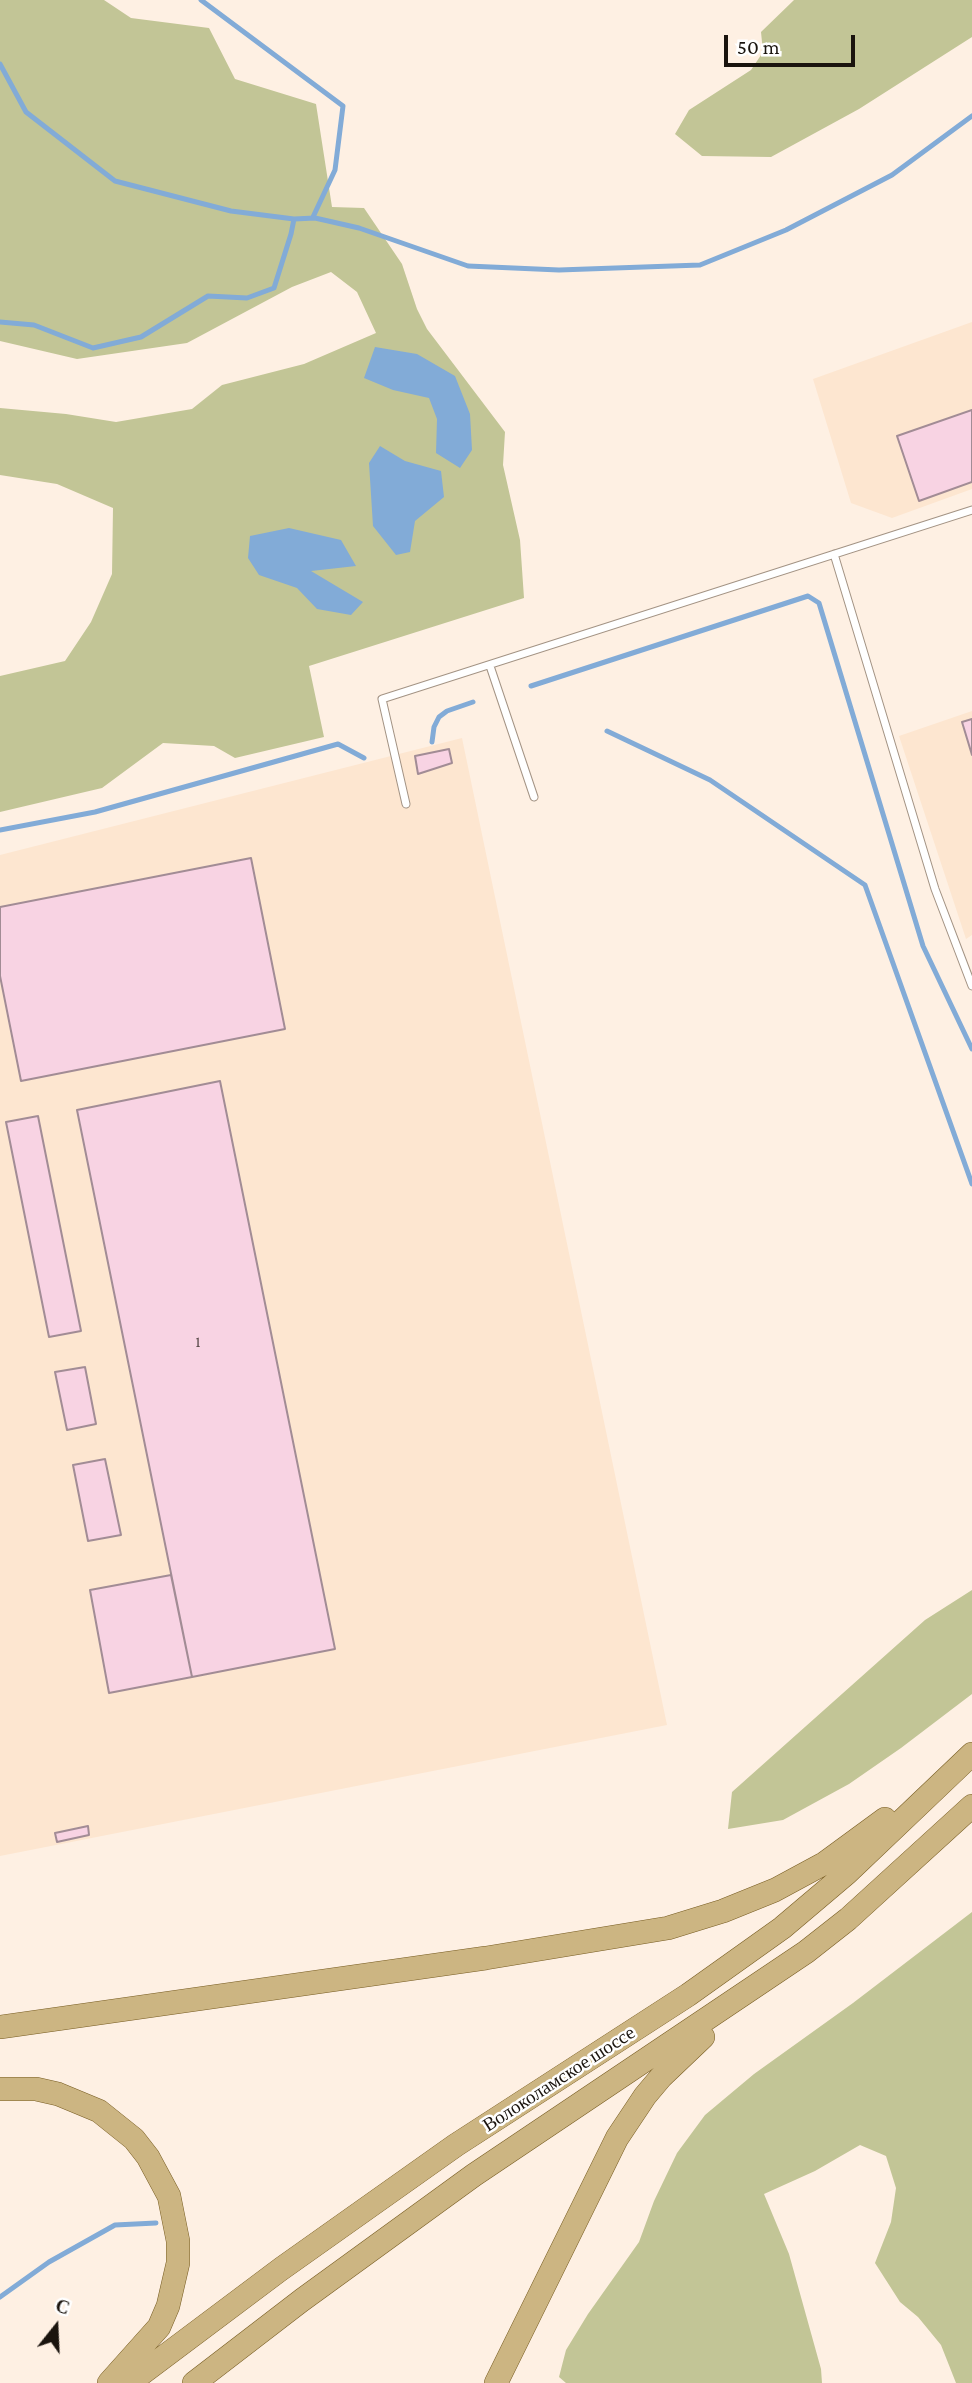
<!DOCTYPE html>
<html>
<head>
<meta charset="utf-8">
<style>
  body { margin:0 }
  #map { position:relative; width:972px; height:2383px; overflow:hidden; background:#fef0e3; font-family:"Crimson Pro",serif }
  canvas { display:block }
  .north { position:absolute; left:21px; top:2292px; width:70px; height:70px; -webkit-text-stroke:5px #fff; paint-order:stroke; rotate:18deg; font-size:19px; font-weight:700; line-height:28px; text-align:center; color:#1a140e }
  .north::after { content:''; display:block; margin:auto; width:24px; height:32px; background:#1a140e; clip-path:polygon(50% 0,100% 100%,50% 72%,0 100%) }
  .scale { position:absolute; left:724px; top:35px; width:131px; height:32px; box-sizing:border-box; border:4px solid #1a140e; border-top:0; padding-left:9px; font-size:21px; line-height:24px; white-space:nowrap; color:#1a140e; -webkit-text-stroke:5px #fff; paint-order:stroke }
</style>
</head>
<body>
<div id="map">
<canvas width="972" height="2383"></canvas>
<div class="north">С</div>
<div class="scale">50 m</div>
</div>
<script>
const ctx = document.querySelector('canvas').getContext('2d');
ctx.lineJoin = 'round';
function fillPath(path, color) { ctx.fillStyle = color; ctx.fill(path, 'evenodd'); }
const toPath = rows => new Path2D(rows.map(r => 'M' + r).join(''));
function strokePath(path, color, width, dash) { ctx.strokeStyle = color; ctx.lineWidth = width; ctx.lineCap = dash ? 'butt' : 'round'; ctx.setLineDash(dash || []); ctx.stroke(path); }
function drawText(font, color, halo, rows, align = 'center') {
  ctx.font = font + ' "Crimson Pro",serif'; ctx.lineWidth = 5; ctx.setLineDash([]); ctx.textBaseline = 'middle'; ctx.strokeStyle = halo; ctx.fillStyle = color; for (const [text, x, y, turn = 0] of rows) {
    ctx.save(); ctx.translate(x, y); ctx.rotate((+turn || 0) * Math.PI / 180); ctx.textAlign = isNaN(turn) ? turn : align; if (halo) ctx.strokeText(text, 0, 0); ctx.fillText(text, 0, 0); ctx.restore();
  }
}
const built = toPath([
  [972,322,972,489,892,518,851,503,813,379],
  [972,711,972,935,966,939,899,736],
  [462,738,667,1725,0,1856,0,855]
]);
const green = toPath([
  [0,0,104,0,131,18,209,28,235,79,316,104,332,207,364,208,402,264,417,309,427,329,505,432,503,465,520,540,524,598,309,666,324,737,235,758,214,746,163,743,102,788,0,812,0,676,65,661,91,622,112,574,113,508,57,484,0,475,0,408,66,414,116,422,192,409,222,385,304,364,376,333,357,292,331,272,292,287,187,343,77,359,0,341],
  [794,0,972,0,972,37,859,109,771,157,702,156,675,134,689,110,751,70,763,52,761,32],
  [972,1590,972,1694,901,1748,849,1784,783,1820,728,1829,732,1792,925,1620],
  [972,1912,972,2383,956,2383,941,2345,918,2317,900,2302,875,2263,891,2222,896,2188,886,2156,860,2145,815,2171,764,2194,789,2254,821,2369,822,2383,566,2383,559,2377,566,2350,588,2314,639,2242,654,2201,677,2153,705,2115,754,2074,853,2003]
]);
const water = toPath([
  [375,347,417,354,455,376,470,414,472,450,460,468,436,453,437,419,429,398,393,390,364,378],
  [380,446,405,461,441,471,444,497,415,521,410,552,396,555,373,526,369,463],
  [289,528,341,540,356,566,311,571,363,602,351,615,317,609,297,588,259,575,248,558,250,536]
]);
const stream = toPath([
  [201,0,343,106,335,170,313,217],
  [0,64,26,112,115,181,231,211,294,219],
  [0,322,34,325,93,348,141,337,208,296,247,298,274,288,291,234,294,219,315,218,359,228,468,266,559,270,700,265,786,230,892,175,972,116],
  [531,686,808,596,819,603,923,946,972,1049],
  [607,731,710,780,865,885,972,1184],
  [432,742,434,727,439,717,447,711,473,702],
  [0,830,95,812,338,744,364,758],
  [0,2297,49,2262,115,2225,156,2223]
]);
const building = toPath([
  [972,410,972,482,919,501,897,436,972,410],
  [972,719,972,755,962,722,972,719],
  [449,749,452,763,418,774,415,756,449,749],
  [251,858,285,1029,21,1081,0,976,0,907,251,858],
  [220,1081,335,1649,192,1677,77,1110,220,1081],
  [38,1116,81,1331,49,1337,6,1122,38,1116],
  [85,1367,96,1424,67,1430,55,1372,85,1367],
  [105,1459,121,1535,88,1541,73,1465,105,1459],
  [171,1575,192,1677,109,1693,90,1590,171,1575],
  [88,1826,89,1835,57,1842,55,1833,88,1826]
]);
const lane = toPath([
  [834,554,935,889,972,986],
  [490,666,534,797],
  [406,804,382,699,972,510]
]);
const primary = toPath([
  [0,2027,486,1958,668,1928,723,1911,775,1890,825,1863,885,1819],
  [0,2089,36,2089,58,2094,99,2111,134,2139,148,2157,169,2196,178,2241,178,2263,168,2306,159,2327,109,2383],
  [129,2383,281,2269,456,2145,688,1995,782,1928,847,1873,972,1754],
  [194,2383,302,2300,474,2175,806,1952,848,1919,972,1806],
  [496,2383,617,2138,645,2096,661,2077,703,2037]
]);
const numberNames = [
  ["1",198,1342]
];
const streetNames = [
  ["Волоколамское шоссе",559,2079,-33]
];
fillPath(built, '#fde6d0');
fillPath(green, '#c2c596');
fillPath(water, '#82abd7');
strokePath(stream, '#82abd7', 5);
fillPath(building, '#f8d3e3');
strokePath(building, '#a28c95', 2);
strokePath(lane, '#a39384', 9);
strokePath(primary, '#785d23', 24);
strokePath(lane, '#fff', 7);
strokePath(primary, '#ccb582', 23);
drawText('16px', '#524443', null, numberNames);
drawText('19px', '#1a140e', '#fff', streetNames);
</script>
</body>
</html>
